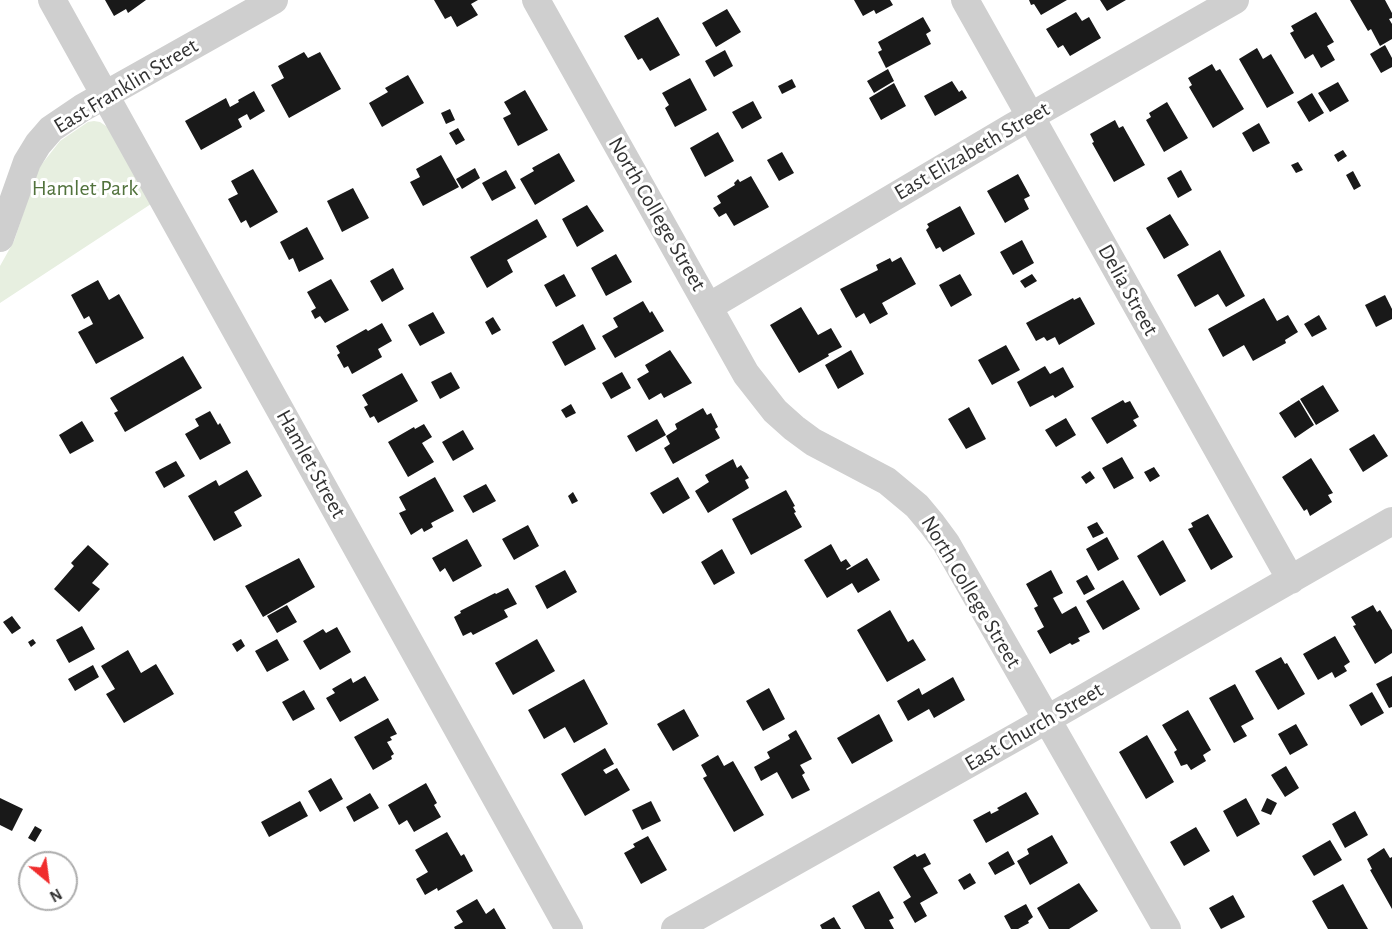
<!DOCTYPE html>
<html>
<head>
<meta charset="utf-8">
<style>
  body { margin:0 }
  #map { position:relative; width:1392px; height:929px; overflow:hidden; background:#fff; font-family:"Alegreya Sans",sans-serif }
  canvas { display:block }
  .north { position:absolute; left:18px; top:851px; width:60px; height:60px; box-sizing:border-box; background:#fff; border:2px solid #adadad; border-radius:50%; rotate:151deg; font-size:16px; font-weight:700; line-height:24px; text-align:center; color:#323232 }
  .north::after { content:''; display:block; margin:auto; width:21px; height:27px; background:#f02d2d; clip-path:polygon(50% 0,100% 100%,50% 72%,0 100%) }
</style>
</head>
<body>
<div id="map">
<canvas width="1392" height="929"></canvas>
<div class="north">N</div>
</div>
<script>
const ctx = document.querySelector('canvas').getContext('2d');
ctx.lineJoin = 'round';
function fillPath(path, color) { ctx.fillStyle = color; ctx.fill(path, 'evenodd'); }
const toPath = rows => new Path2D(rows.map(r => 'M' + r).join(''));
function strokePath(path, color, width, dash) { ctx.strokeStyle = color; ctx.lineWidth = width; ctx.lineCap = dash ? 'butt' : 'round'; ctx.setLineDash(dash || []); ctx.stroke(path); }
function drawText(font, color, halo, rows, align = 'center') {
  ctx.font = font + ' "Alegreya Sans",sans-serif'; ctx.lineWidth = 6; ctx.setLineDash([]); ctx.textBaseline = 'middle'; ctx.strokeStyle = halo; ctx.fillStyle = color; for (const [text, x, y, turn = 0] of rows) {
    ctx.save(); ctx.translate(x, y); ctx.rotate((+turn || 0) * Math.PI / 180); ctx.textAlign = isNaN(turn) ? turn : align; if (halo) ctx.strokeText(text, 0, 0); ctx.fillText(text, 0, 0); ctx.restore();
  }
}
const green = toPath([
  [94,121,100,122,109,128,151,204,0,303,0,266,14,241,38,169,60,141,88,122]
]);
const building = toPath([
  [105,0,146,0,128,13,126,9,114,16],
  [434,0,478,0,471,4,478,15,457,27,451,16,445,19],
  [854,0,890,0,893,5,876,14,874,10,863,16],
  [1029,0,1067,0,1041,15,1034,4,1031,5],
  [1100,0,1126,0,1107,11],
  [1350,0,1385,0,1392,13,1392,18,1389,19,1392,24,1392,39,1380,46,1371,29,1368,31],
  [727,9,741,32,716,47,702,23],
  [1076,12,1082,21,1089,17,1101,38,1070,56,1063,45,1058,48,1046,29],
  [1316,12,1334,42,1327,46,1335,60,1321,68,1313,54,1305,59,1290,33,1294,31,1291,26],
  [658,17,680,55,650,71,642,58,638,60,624,36],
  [923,17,931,31,926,34,931,44,886,68,878,52,882,50,878,42],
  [1385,45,1392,58,1392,67,1381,73,1370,54],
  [1257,48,1263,59,1271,54,1294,93,1267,108,1239,59],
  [725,50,733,66,714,77,705,61],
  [304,52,308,58,320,52,341,89,289,118,271,85,284,78,278,66],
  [1212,64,1216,71,1220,69,1244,109,1213,128,1189,87,1192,85,1188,78],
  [888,69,894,81,874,93,867,81],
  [408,75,424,103,382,127,369,103,388,92,385,88],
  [690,78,707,110,675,127,665,108,669,105,662,93],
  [792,79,796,87,782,94,778,86],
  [952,81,959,92,962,90,967,98,935,116,924,96],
  [1338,82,1349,101,1330,112,1318,93],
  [894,83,906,106,881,120,869,98],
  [525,90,548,130,518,146,503,118,511,114,504,102],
  [254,91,265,111,250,120,247,114,238,119,242,127,201,150,185,121,226,98,230,107,239,102,238,100],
  [1312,93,1324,113,1309,122,1297,102],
  [753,101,762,118,742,129,732,112],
  [1167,102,1188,138,1164,152,1146,120,1151,117,1149,113],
  [450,109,455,120,446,124,441,113],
  [1115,120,1119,128,1123,126,1145,165,1114,182,1092,143,1094,142,1090,134],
  [1259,123,1270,143,1253,152,1242,133],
  [458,128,465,140,456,145,449,133],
  [718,132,734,161,705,177,690,148],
  [1343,150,1347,156,1338,162,1334,155],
  [782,152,794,173,779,181,767,160],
  [559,153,575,181,535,205,520,179,534,171,532,168],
  [441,155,459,187,423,206,410,182,420,177,416,169],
  [1298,162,1303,170,1296,173,1291,165],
  [475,168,480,178,462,189,456,179],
  [253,169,278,212,250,228,246,220,241,223,228,199,238,194,231,181],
  [506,170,516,188,492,201,482,183],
  [1181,170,1192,190,1178,198,1167,178],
  [1353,171,1361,186,1354,190,1346,175],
  [1018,174,1030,196,1024,199,1029,209,1005,223,987,191],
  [751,176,769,207,734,226,726,213,719,217,713,208,721,203,717,196,735,185,734,183,738,179,740,182],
  [353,188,369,218,342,232,327,201],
  [587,205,604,231,577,247,562,219],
  [960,206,975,234,943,252,940,247,936,249,926,230,929,227,927,224],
  [1170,214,1189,245,1164,259,1146,228],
  [537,219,547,237,507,260,513,272,487,288,470,257],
  [307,227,324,259,299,272,293,258,289,260,280,242],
  [1022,240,1034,263,1013,275,1000,252],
  [1220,250,1245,296,1226,307,1218,294,1195,307,1177,275],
  [616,254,632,282,606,296,591,268],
  [901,257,916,284,882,303,888,314,870,324,864,313,856,318,840,289,878,270,876,265,890,258,892,262],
  [393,268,404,289,382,302,370,281],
  [564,274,576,296,556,307,544,285],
  [960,274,972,295,951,307,939,285],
  [1032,274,1037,281,1025,288,1020,281],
  [331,279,349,310,325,323,320,316,315,319,311,311,316,308,307,292],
  [98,280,109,300,119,294,144,338,96,364,78,332,93,324,89,316,84,319,71,295],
  [1385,295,1392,309,1392,319,1376,327,1365,305],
  [1080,297,1095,324,1059,345,1055,337,1047,341,1044,337,1036,341,1026,323,1073,298,1074,300],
  [1264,298,1277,321,1288,315,1298,332,1285,340,1286,343,1253,361,1244,345,1223,357,1208,329],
  [643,301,650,313,652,311,664,331,615,358,602,336,618,327,613,318],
  [801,307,818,335,831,328,842,347,828,354,829,356,799,373,770,325],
  [433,312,445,333,420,346,408,325],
  [1319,315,1327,329,1312,337,1304,324],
  [493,317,501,330,492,335,485,322],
  [382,323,392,341,378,349,382,357,352,374,348,366,344,368,337,355,340,353,336,346,366,329,368,331],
  [583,324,596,349,565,366,552,342],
  [1006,345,1020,370,992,385,978,360],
  [670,350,692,383,664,398,661,393,649,400,637,379,649,372,645,365],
  [851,350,864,374,838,389,825,365],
  [183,356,202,388,125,432,114,413,118,411,110,398],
  [1045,366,1050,374,1063,367,1074,387,1055,398,1053,395,1030,407,1017,382],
  [451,372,460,388,440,399,431,382],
  [622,372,631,388,611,399,602,383],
  [402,373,418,401,378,423,374,416,370,418,364,407,368,405,362,395],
  [1323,385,1339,411,1316,425,1300,399],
  [1123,400,1125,403,1130,401,1139,417,1133,420,1137,426,1107,444,1091,418],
  [1299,400,1314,425,1295,438,1279,413],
  [571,404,576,413,566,418,561,410],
  [969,407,986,439,966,449,948,419],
  [703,408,707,415,711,413,718,427,715,429,720,438,673,464,664,448,670,444,666,436,677,429,675,424],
  [210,411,218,425,220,423,231,443,200,460,185,434,199,426,195,419],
  [1066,418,1076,435,1056,447,1045,430],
  [657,419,666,435,636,452,627,436],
  [82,421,94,441,70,454,59,435],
  [424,424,432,437,422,443,434,462,408,477,388,442,414,427,415,429],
  [463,430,474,449,453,461,442,442],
  [1374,434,1388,456,1363,472,1349,449],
  [1122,457,1134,478,1114,489,1102,468],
  [1311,458,1333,493,1328,495,1332,502,1310,516,1307,509,1304,511,1282,477],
  [733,459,737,468,741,465,749,478,745,480,749,488,708,513,695,491,709,482,705,475],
  [176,461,185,476,164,488,155,472],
  [1154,467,1160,476,1150,482,1144,472],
  [247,470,262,496,234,512,242,526,214,541,188,496,216,480,219,486],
  [1090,471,1095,478,1086,484,1081,477],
  [435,477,454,511,431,523,433,527,424,532,422,528,411,535,399,513,406,510,399,497],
  [678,477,690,498,663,514,650,493],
  [486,484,496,501,473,513,463,496],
  [786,490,795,506,793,507,796,512,794,513,802,527,751,555,732,519],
  [573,492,578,501,572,504,568,496],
  [1208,514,1233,557,1211,570,1188,529,1193,527,1191,523],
  [1097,522,1104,533,1093,538,1087,527],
  [528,525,539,546,514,560,502,539],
  [1107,537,1119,559,1098,571,1086,549],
  [467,539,482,566,453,582,445,568,440,572,432,558],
  [1163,540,1186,581,1160,596,1137,556],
  [831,544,841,562,846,559,851,566,846,569,847,570,867,558,880,580,858,593,852,583,827,598,804,560],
  [88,545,109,564,92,583,100,589,79,612,54,589,74,566,71,563],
  [722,549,735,573,714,585,701,562],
  [299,558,315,587,263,617,245,586],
  [565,570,577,592,547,609,535,586],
  [1051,570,1063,593,1053,598,1062,614,1076,606,1090,632,1078,638,1080,641,1072,645,1070,643,1050,654,1037,631,1044,627,1034,608,1038,606,1026,584],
  [1087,575,1095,589,1084,595,1076,581],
  [1123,580,1140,609,1103,630,1086,601],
  [508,588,517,604,504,610,508,617,473,635,471,632,463,636,454,617,461,613,460,611,495,593,496,594],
  [287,605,297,622,277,633,267,616],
  [1373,605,1377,612,1380,610,1392,630,1392,653,1375,664,1353,626,1356,625,1351,617],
  [890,610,908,642,913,639,926,660,887,682,857,630],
  [12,616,21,628,12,634,3,622],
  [82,626,95,649,69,663,56,640],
  [337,627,351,652,320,670,303,641,323,629,326,633],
  [1335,636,1350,662,1344,666,1347,671,1335,678,1332,672,1318,680,1303,654],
  [33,639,36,643,31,647,28,642],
  [241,639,245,646,237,652,232,644],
  [277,639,289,660,267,672,255,651],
  [537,639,555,671,513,695,495,663],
  [128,650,141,673,156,664,174,694,124,723,106,694,115,689,101,666],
  [1281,657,1285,664,1287,663,1305,694,1278,710,1255,671],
  [93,665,99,677,75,691,68,679],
  [365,676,379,700,340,722,326,698,335,693,332,689,351,678,353,683],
  [1392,676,1392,707,1389,708,1376,684],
  [953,677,965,700,934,718,929,709,908,721,897,701,919,688,922,695],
  [584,679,608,724,574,743,565,727,544,739,528,710],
  [1235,684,1254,719,1241,726,1247,736,1234,743,1209,698],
  [769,688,785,719,763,731,746,701],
  [304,690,315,709,293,721,282,702],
  [1372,692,1384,713,1361,726,1349,705],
  [684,709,699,736,673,751,657,724],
  [1188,710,1211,750,1203,755,1206,761,1191,770,1187,764,1181,766,1174,752,1177,750,1162,725],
  [879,714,893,741,852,764,837,738],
  [388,718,397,734,390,737,392,740,387,742,394,754,391,756,392,759,373,770,354,737],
  [1296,724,1308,745,1290,755,1278,734],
  [796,730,812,759,800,765,805,773,802,775,810,790,792,799,777,772,761,781,754,767,770,758,767,752,790,739,788,735],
  [1147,735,1174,782,1146,799,1119,752],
  [605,748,614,764,603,770,606,774,617,768,630,790,585,816,561,774],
  [718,755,724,766,733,761,764,815,734,832,703,778,707,776,701,765],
  [1286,766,1299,788,1285,797,1271,775],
  [331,778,343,799,320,812,308,791],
  [426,783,437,803,434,805,441,817,414,832,407,820,399,825,388,805],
  [1026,792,1039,814,986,843,973,820,990,811,991,814,999,810,997,808],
  [370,793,379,808,354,822,346,807],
  [0,798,23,809,12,831,0,825],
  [1246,798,1260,824,1237,837,1223,811],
  [1267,798,1277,803,1271,815,1261,811],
  [300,801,308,816,269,837,261,822],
  [651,801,661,821,642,830,632,810],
  [1355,811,1368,835,1345,848,1332,824],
  [35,826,42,830,35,842,28,838],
  [1196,827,1210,851,1184,866,1170,842],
  [447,832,461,856,464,854,473,871,438,891,437,888,425,895,416,879,428,872,415,850],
  [1052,835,1068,863,1030,885,1017,861,1029,854,1027,849],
  [648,836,667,870,641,884,624,853,635,847,633,844],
  [1330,840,1342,860,1314,876,1302,856],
  [1384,848,1390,858,1392,857,1392,909,1370,870,1372,869,1367,859],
  [1008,851,1015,864,995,875,988,863],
  [925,853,931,864,923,868,938,893,920,903,927,916,915,923,903,902,911,897,893,867,915,854,917,857],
  [970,873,976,883,964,890,958,880],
  [1079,883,1098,911,1069,929,1049,929,1037,908],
  [1343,884,1368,929,1328,929,1312,901],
  [879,891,894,918,889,920,894,929,865,929,852,906],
  [1233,895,1245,917,1221,929,1209,908],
  [477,899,486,914,494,908,506,929,455,929,454,927,463,922,456,911],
  [1026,904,1033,917,1028,921,1029,923,1018,929,1011,929,1004,916],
  [834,917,841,929,822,929,820,925]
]);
const minor = toPath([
  [52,0,569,929],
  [536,0,746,374,775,411,794,428,813,442,887,481,917,506,932,524,946,543,1167,929],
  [965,0,1291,580],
  [0,238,27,162,38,144,51,129,82,108,274,0],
  [710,306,1012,127,1235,0],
  [675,929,1025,732,1392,521]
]);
const streetNames = [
  ["East Franklin Street",126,86,-31],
  ["East Elizabeth Street",972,151,-30],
  ["North College Street",657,214,60],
  ["Delia Street",1128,290,61],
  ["Hamlet Street",311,464,61],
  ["North College Street",971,592,59],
  ["East Church Street",1034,727,-30]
];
const parkNames = [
  ["Hamlet Park",85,188]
];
fillPath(green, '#e7efe0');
fillPath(building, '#191919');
strokePath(minor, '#cfcfcf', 28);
drawText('22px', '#323232', '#fff', streetNames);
drawText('22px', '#51723c', '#fff', parkNames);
</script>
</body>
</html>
